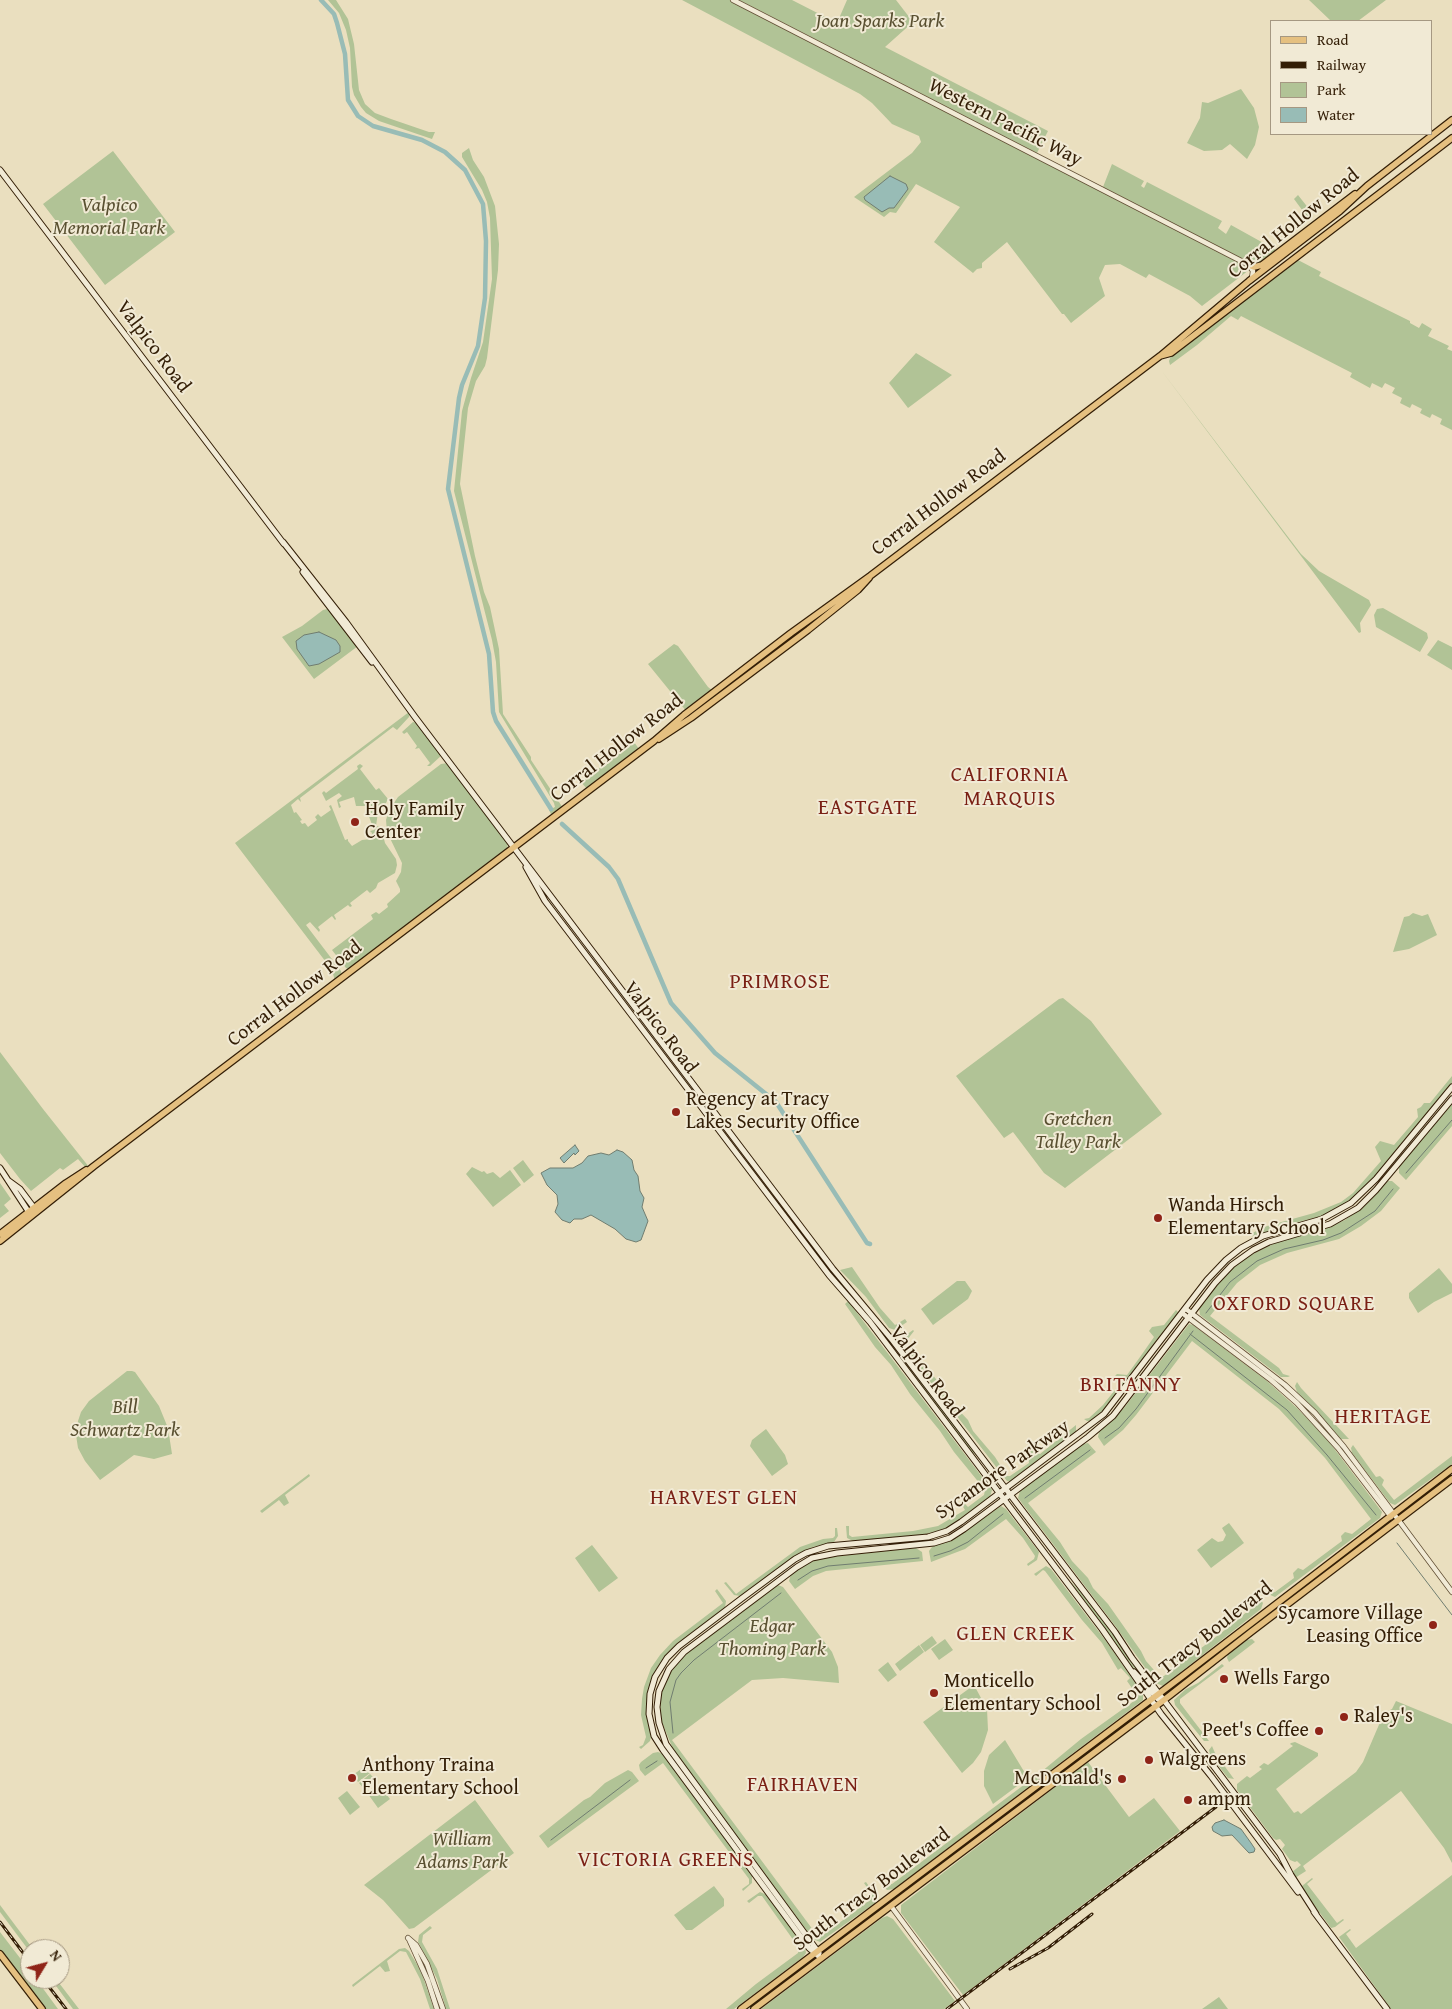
<!DOCTYPE html>
<html>
<head>
<meta charset="utf-8">
<style>
  body { margin:0 }
  #map { position:relative; width:1452px; height:2009px; overflow:hidden; background:#eadfbf; font-family:"Gentium Book Plus",serif }
  canvas { display:block }
  .legend { position:absolute; left:1270px; top:20px; width:162px; height:115px; box-sizing:border-box; background:#f1ead5; border:1px solid #a59882; margin:0; padding:6px 9px; list-style:none; font-size:15px; color:#331e06 }
  .legend li { display:flex; align-items:center; gap:10px; height:25px }
  .legend b { width:25px; border:1px solid #a59882 }
  .north { position:absolute; left:20px; top:1939px; width:50px; height:50px; box-sizing:border-box; background:#f1ead5; border:1px solid #a59882; border-radius:50%; rotate:53deg; font-size:14px; font-weight:700; line-height:20px; text-align:center; color:#331e06 }
  .north::after { content:''; display:block; margin:auto; width:18px; height:22px; background:#8f2418; clip-path:polygon(50% 0,100% 100%,50% 72%,0 100%) }
</style>
</head>
<body>
<div id="map">
<canvas width="1452" height="2009"></canvas>
<ul class="legend">
<li><b style="height:6px;background:#e5c080"></b>Road</li>
<li><b style="height:6px;background:#331e06"></b>Railway</li>
<li><b style="height:14px;background:#b1c396"></b>Park</li>
<li><b style="height:14px;background:#98bcb6"></b>Water</li>
</ul>
<div class="north">N</div>
</div>
<script>
const ctx = document.querySelector('canvas').getContext('2d');
ctx.lineJoin = 'round';
function fillPath(path, color) { ctx.fillStyle = color; ctx.fill(path, 'evenodd'); }
const toPath = rows => new Path2D(rows.map(r => 'M' + r).join(''));
function strokePath(path, color, width, dash) { ctx.strokeStyle = color; ctx.lineWidth = width; ctx.lineCap = dash ? 'butt' : 'round'; ctx.setLineDash(dash || []); ctx.stroke(path); }
function drawText(font, color, halo, rows, align = 'center') {
  ctx.font = font + ' "Gentium Book Plus",serif'; ctx.lineWidth = 4; ctx.setLineDash([]); ctx.textBaseline = 'middle'; ctx.strokeStyle = halo; ctx.fillStyle = color; for (const [text, x, y, turn = 0] of rows) {
    ctx.save(); ctx.translate(x, y); ctx.rotate((+turn || 0) * Math.PI / 180); ctx.textAlign = isNaN(turn) ? turn : align; if (halo) ctx.strokeText(text, 0, 0); ctx.fillText(text, 0, 0); ctx.restore();
  }
}
const green = toPath([
  [328,0,336,0,348,19,354,44,359,90,365,104,375,113,391,119,429,132,435,132,432,139,379,121,366,113,361,107,354,95,352,87,350,48,346,30,339,13],
  [682,0,730,0,1246,265,1249,270,1202,306,1190,296,1149,274,1146,278,1120,264,1105,265,1099,278,1105,296,1071,323,1064,314,1062,314,1007,242,982,263,982,268,977,269,973,273,934,242,960,207,916,184,896,213,890,212,884,217,854,197,912,153,921,142,919,136,892,124,872,103,860,94],
  [739,0,792,0,837,23,847,0,896,0,913,22,885,47,1048,131,1037,153],
  [1309,0,1386,0,1358,21,1331,21],
  [1241,89,1254,108,1259,127,1255,145,1247,159,1230,144,1222,150,1204,151,1187,143,1200,118,1202,102,1208,103],
  [469,148,473,160,484,177,495,206,499,244,498,270,487,358,485,366,476,381,468,408,460,484,475,556,484,592,490,607,499,649,503,714,531,757,531,760,563,808,552,816,549,810,555,807,554,803,499,712,496,662,492,640,454,491,462,411,471,378,483,342,492,279,490,218,487,202,482,190,462,157,462,153],
  [113,151,175,232,105,285,43,204],
  [1112,164,1144,181,1141,186,1144,188,1147,182,1222,221,1218,228,1226,234,1231,225,1276,250,1257,264,1250,263,1103,187],
  [1298,195,1313,214,1308,218,1294,199],
  [1298,260,1321,272,1319,276,1339,286,1410,321,1410,323,1419,328,1422,323,1432,329,1428,336,1449,346,1447,349,1452,351,1452,430,1440,424,1442,419,1432,414,1430,418,1420,413,1422,409,1412,404,1410,408,1400,403,1402,398,1392,393,1395,388,1385,383,1382,388,1372,383,1370,388,1350,377,1352,373,1241,316,1238,320,1231,316,1197,345,1170,365,1169,361,1171,356],
  [916,353,952,375,908,408,889,383],
  [1161,370,1301,554,1319,571,1369,600,1371,605,1360,623,1361,632,1359,633],
  [1383,608,1427,633,1428,638,1420,652,1376,627,1374,615,1377,609],
  [327,609,331,612,358,646,314,679,282,637,302,626,323,610],
  [1438,640,1452,647,1452,670,1427,655],
  [674,644,678,646,708,687,713,691,687,712,648,664],
  [409,712,410,714,409,717,397,730,393,727,300,798,301,802,298,799,291,805,294,813,296,812,302,820,300,821,302,824,305,823,308,827,317,820,315,817,318,814,321,817,331,810,329,806,331,805,345,840,348,839,348,841,352,846,362,840,371,839,372,833,370,831,374,830,365,806,356,806,354,797,339,802,341,807,339,808,337,800,342,796,339,793,326,801,322,793,324,791,326,793,358,769,357,766,360,764,363,766,360,769,376,790,379,788,388,799,384,807,379,805,376,826,381,827,385,843,396,859,397,865,395,873,378,883,376,888,370,893,367,890,350,903,352,906,350,907,348,905,334,915,336,919,335,920,332,916,318,927,320,930,319,932,310,922,306,925,341,971,342,976,335,981,332,970,235,843],
  [413,722,417,723,442,755,430,766,427,766,430,763,419,748,415,749,417,746,407,732,404,734,402,732],
  [634,742,639,749,587,789,581,782],
  [448,763,508,843,507,849,350,970,346,968,332,950,373,919,371,915,376,912,379,914,388,907,387,904,400,892,400,889,396,881,401,872,402,863,387,832,386,820,389,810,398,797,441,764],
  [1413,913,1422,916,1428,914,1437,935,1409,949,1393,952,1404,917,1409,916],
  [1063,998,1091,1021,1162,1114,1065,1188,1044,1173,1013,1132,1004,1138,956,1076,1059,999],
  [0,1052,43,1109,89,1167,86,1168,78,1159,63,1170,60,1168,31,1191,20,1179,0,1153],
  [1452,1076,1452,1083,1368,1184,1351,1200,1322,1216,1282,1226,1255,1237,1248,1235,1267,1226,1314,1213,1341,1202,1353,1193,1381,1161,1375,1147,1380,1141,1394,1145,1418,1117,1417,1109,1421,1107,1424,1103,1430,1103],
  [1452,1104,1452,1126,1406,1180,1399,1173,1399,1167],
  [523,1160,534,1175,524,1183,513,1168],
  [472,1167,482,1172,484,1171,487,1174,493,1172,500,1178,510,1170,521,1185,493,1207,466,1174],
  [1388,1181,1392,1181,1400,1188,1381,1211,1361,1226,1339,1239,1287,1253,1260,1265,1237,1283,1210,1316,1279,1368,1283,1374,1290,1376,1288,1377,1281,1377,1200,1315,1199,1308,1219,1283,1230,1270,1249,1256,1277,1242,1321,1230,1345,1220,1366,1204],
  [0,1183,11,1199,4,1205,9,1211,0,1218],
  [852,1267,880,1308,895,1325,905,1319,907,1322,895,1330,889,1328,866,1297,840,1270],
  [1439,1268,1452,1284,1452,1293,1434,1302,1418,1313,1409,1298,1409,1293],
  [957,1281,965,1281,972,1291,968,1299,933,1325,921,1309],
  [848,1301,992,1490,990,1497,955,1523,944,1529,922,1535,853,1541,847,1538,846,1526,849,1526,849,1535,852,1537,913,1531,938,1526,965,1510,962,1505,964,1503,968,1507,984,1495,985,1490,954,1452,940,1431,910,1394,891,1365,875,1347,845,1304],
  [1176,1310,1179,1313,1111,1403,1092,1421,1087,1421,1084,1419,1089,1418,1103,1405,1118,1386,1114,1377,1117,1374,1127,1375,1140,1357,1154,1337,1149,1331,1152,1327,1164,1325],
  [1189,1324,1193,1325,1267,1381,1297,1408,1327,1439,1382,1512,1380,1518,1275,1597,1268,1594,1275,1592,1294,1578,1293,1573,1298,1568,1303,1570,1342,1541,1341,1536,1345,1532,1352,1534,1371,1519,1325,1458,1279,1409,1192,1341,1136,1415,1123,1430,1104,1446,1098,1437,1099,1432,1124,1408],
  [913,1330,914,1331,907,1340,919,1359,941,1385,953,1404,968,1420,973,1431,995,1457,1007,1476,1010,1476,1029,1463,1028,1453,1031,1450,1040,1454,1076,1425,1076,1432,1012,1481,1007,1481,902,1345,902,1338],
  [900,1354,981,1460,967,1447,903,1362,898,1355],
  [127,1371,132,1371,135,1372,159,1406,168,1428,172,1454,154,1459,134,1455,100,1480,85,1461,78,1448,76,1435,78,1421,81,1412,89,1401],
  [1297,1382,1301,1388,1349,1439,1341,1439,1297,1392,1295,1386],
  [766,1429,785,1455,788,1464,772,1476,750,1446,752,1440],
  [1088,1443,1096,1452,1028,1503,1060,1542,1072,1561,1088,1578,1093,1588,1108,1604,1141,1651,1146,1661,1161,1678,1178,1666,1176,1657,1180,1654,1188,1658,1225,1630,1223,1620,1227,1616,1236,1620,1258,1604,1260,1599,1263,1603,1261,1609,1163,1686,1156,1683,1116,1627,1018,1498,1020,1491,1083,1444],
  [1353,1445,1376,1477,1380,1476,1384,1480,1382,1485,1394,1500,1452,1456,1452,1464,1395,1505,1390,1503,1352,1453,1351,1448],
  [309,1474,310,1476,285,1495,289,1503,284,1506,279,1500,262,1513,260,1511],
  [1001,1506,1006,1509,1039,1552,1037,1560,1028,1566,1027,1564,1034,1559,1035,1556,1023,1538,1006,1519,965,1549,931,1562,929,1551,932,1547,958,1536],
  [1229,1523,1244,1543,1211,1568,1197,1550,1212,1538,1218,1542,1223,1541,1226,1535,1222,1528],
  [835,1528,837,1528,838,1536,834,1542,813,1547,799,1553,740,1596,734,1595,724,1583,726,1582,736,1594,800,1547,823,1539,833,1538,835,1536],
  [592,1545,618,1578,599,1592,575,1558],
  [916,1548,922,1552,923,1561,826,1571,813,1576,795,1589,789,1581,791,1574,805,1565,820,1558],
  [1046,1566,1051,1569,1106,1641,1143,1694,1143,1700,894,1889,887,1890,876,1877,878,1876,883,1883,892,1884,1041,1772,1081,1739,1134,1701,1136,1694,1127,1681,1130,1678,1121,1668,1118,1670,1102,1643,1082,1620,1045,1571,1043,1570,1036,1576,1034,1574],
  [1070,1581,1084,1595,1111,1631,1138,1672,1127,1662,1111,1637],
  [778,1585,783,1587,832,1652,838,1667,839,1683,783,1678,752,1680,672,1740,819,1938,870,1900,871,1893,864,1883,866,1882,875,1895,875,1903,820,1942,813,1939,673,1749,661,1720,660,1701,663,1686,671,1671,682,1657],
  [717,1589,726,1601,725,1608,675,1646,666,1655,654,1674,649,1687,647,1706,651,1737,650,1741,641,1749,639,1747,643,1745,646,1737,641,1715,642,1699,644,1687,651,1668,660,1655,673,1641,723,1603,715,1591],
  [932,1636,937,1643,925,1652,920,1645],
  [945,1639,953,1650,939,1660,931,1649],
  [1252,1639,1255,1642,1229,1662,1227,1658,1228,1654,1247,1640],
  [919,1645,924,1652,900,1671,895,1664],
  [888,1662,897,1675,888,1682,878,1670],
  [1222,1664,1224,1666,1180,1699,1180,1703,1209,1741,1204,1741,1175,1705,1174,1700,1186,1689,1198,1683],
  [974,1685,987,1709,988,1730,981,1752,973,1763,962,1773,923,1722],
  [1396,1701,1452,1724,1452,1863,1444,1848,1401,1791,1303,1866,1306,1871,1295,1878,1292,1872,1301,1865,1297,1861,1295,1862,1290,1860,1282,1849,1285,1845,1280,1839,1276,1840,1273,1838,1237,1790,1237,1784,1247,1776,1250,1778,1262,1769,1259,1767,1264,1763,1268,1765,1290,1748,1293,1746,1290,1744,1291,1743,1295,1742,1318,1753,1318,1756,1276,1789,1294,1813,1298,1811,1301,1814,1356,1772,1363,1762,1384,1713,1392,1709],
  [1005,1740,1028,1778,993,1804,984,1786,984,1771,989,1755],
  [1212,1746,1215,1753,1234,1779,1228,1778,1210,1755,1209,1750],
  [658,1752,663,1754,752,1876,752,1883,743,1891,742,1889,749,1884,749,1879,663,1763,645,1776,640,1770,639,1765,641,1762,653,1753],
  [1088,1762,1129,1817,1154,1798,1180,1831,963,1995,901,1913,901,1905],
  [365,1766,370,1773,358,1782,353,1775],
  [628,1770,632,1772,639,1781,548,1848,539,1836,584,1800,590,1797,605,1783],
  [370,1774,376,1780,364,1789,359,1783],
  [379,1785,390,1799,378,1808,368,1794],
  [347,1791,360,1807,350,1815,338,1798],
  [475,1800,514,1853,414,1928,409,1929,383,1900,364,1885],
  [1452,1875,1452,2009,1391,2009,1339,1937,1350,1929,1351,1930,1346,1934,1356,1948],
  [1312,1878,1313,1879,1307,1884,1337,1923,1343,1919,1344,1920,1335,1927,1331,1928,1303,1890,1302,1886],
  [714,1886,724,1899,724,1906,692,1930,686,1930,674,1915],
  [760,1892,767,1895,805,1946,806,1953,803,1957,734,2009,726,2009,756,1984,798,1953,799,1948,762,1896,758,1896,749,1903,747,1901],
  [0,1905,33,1949,30,1949,30,1952,0,1912],
  [887,1916,893,1919,955,2001,944,2009,761,2009,882,1918],
  [430,1926,432,1928,423,1935,422,1942,437,1969,450,2009,446,2009,437,1979,418,1942,419,1935],
  [0,1932,30,1971,30,1979,36,1979,58,2009,45,2009,0,1950],
  [405,1948,409,1951,421,1971,434,2009,430,2009,420,1979,406,1952,400,1951,387,1961,390,1971,385,1972,380,1966,353,1987,352,1985,399,1949],
  [51,1979,56,1979,79,2009,73,2009],
  [1219,1997,1228,2009,1202,2009]
]);
const water = toPath([
  [890,176,906,184,908,189,894,208,889,208,882,212,865,200,864,197,890,176],
  [319,632,336,640,340,646,340,652,319,664,309,666,297,649,296,641,304,635,319,632],
  [575,1145,579,1151,575,1155,574,1153,564,1163,560,1158,575,1145],
  [617,1150,623,1152,632,1160,634,1170,638,1176,640,1191,644,1198,642,1207,648,1221,641,1240,636,1242,626,1239,615,1229,591,1215,582,1219,574,1219,570,1223,562,1220,555,1212,558,1204,557,1195,547,1185,541,1173,550,1168,573,1168,582,1163,588,1156,601,1153,609,1155,617,1150],
  [1224,1820,1241,1829,1251,1843,1255,1849,1254,1852,1249,1853,1232,1835,1222,1836,1213,1831,1212,1827,1215,1823,1224,1820]
]);
const stream = toPath([
  [1406,1173,1452,1120],
  [1206,1313,1230,1282,1257,1261,1284,1249,1323,1240,1341,1233,1375,1211,1393,1189],
  [1190,1334,1287,1410,1327,1455,1376,1515],
  [1105,1438,1119,1428,1136,1409,1193,1331],
  [1025,1498,1090,1450],
  [1397,1543,1452,1615],
  [934,1556,950,1551,968,1542,1003,1514],
  [798,1580,812,1571,828,1566,919,1558],
  [673,1733,670,1702,676,1680,681,1673,694,1660,781,1593],
  [646,1768,657,1761],
  [551,1840,630,1780]
]);
const canal = toPath([
  [321,0,334,14,337,23,345,54,348,100,358,116,373,126,422,140,445,152,465,170,483,204,486,241,485,298,478,346,462,385,459,398,448,489,489,654,493,712,496,721,551,809],
  [562,824,609,867,618,879,671,1003,715,1053,776,1102,867,1243,870,1244]
]);
const tertiary = toPath([
  [733,0,1249,265,1253,271,1252,278],
  [1186,1309,1285,1385,1315,1413,1344,1447,1452,1592],
  [1182,1313,1271,1380,1297,1403,1338,1448,1391,1517],
  [891,1906,967,2009],
  [408,1938,416,1945,427,1964,443,2009],
  [409,1939,428,1981,437,2009]
]);
const secondary = toPath([
  [0,170,284,544],
  [283,542,346,622,415,717,833,1269,893,1341,1115,1632,1132,1658,1280,1854,1291,1875,1316,1914],
  [303,572,372,662],
  [526,867,545,901,829,1275,870,1322,1102,1629,1161,1714,1211,1776,1298,1892],
  [0,1168,30,1214],
  [9,1181,20,1189,35,1209],
  [1134,1672,1158,1699],
  [1314,1912,1387,2009],
  [819,1953,666,1744,659,1723,657,1707,659,1691,669,1669,684,1652,797,1567,812,1558,837,1553,934,1543,950,1538,964,1529,1088,1437,1113,1416,1215,1283,1232,1265,1253,1250,1269,1242,1330,1224,1358,1208,1376,1190,1452,1099],
  [821,1958,809,1948,663,1750,654,1736,649,1714,650,1694,655,1677,667,1658,679,1646,741,1599,795,1559,806,1553,828,1546,928,1537,947,1531,961,1522,1104,1414,1207,1280,1226,1260,1241,1248,1263,1236,1322,1219,1351,1203,1376,1179,1452,1087]
]);
const primary = toPath([
  [1249,265,1254,267,1262,265,1355,194],
  [1160,356,1171,353,1452,138],
  [659,739,691,718,808,630,858,590,869,578],
  [0,1234,66,1183,86,1170],
  [0,1241,94,1166,654,741,684,715,791,633,870,576,1160,356,1249,281,1340,211,1367,186,1452,120],
  [0,1954,42,2009],
  [741,2009,1185,1674,1452,1469],
  [754,2009,1164,1700,1251,1632,1452,1479]
]);
const rail = toPath([
  [0,1922,30,1962],
  [1010,1969,1048,1948,1092,1914],
  [43,1979,66,2009],
  [947,2009,1216,1807]
]);
const markers = [
  [355,822,5,"#8f2418"],
  [676,1112,5,"#8f2418"],
  [1158,1218,5,"#8f2418"],
  [1433,1625,5,"#8f2418"],
  [1224,1679,5,"#8f2418"],
  [934,1693,5,"#8f2418"],
  [1344,1717,5,"#8f2418"],
  [1319,1731,5,"#8f2418"],
  [1149,1760,5,"#8f2418"],
  [352,1778,5,"#8f2418"],
  [1122,1779,5,"#8f2418"],
  [1188,1800,5,"#8f2418"]
];
const parkNames = [
  ["Joan Sparks Park",880,22],
  ["Valpico",109,206],
  ["Memorial Park",109,229],
  ["Gretchen",1078,1120],
  ["Talley Park",1078,1143],
  ["Bill",125,1408],
  ["Schwartz Park",125,1431],
  ["Edgar",772,1627],
  ["Thoming Park",772,1650],
  ["William",462,1840],
  ["Adams Park",462,1863]
];
const streetNames = [
  ["Western Pacific Way",1005,123,27],
  ["Corral Hollow Road",1294,224,-39],
  ["Valpico Road",153,347,53],
  ["Corral Hollow Road",939,503,-37],
  ["Corral Hollow Road",617,748,-38],
  ["Corral Hollow Road",295,994,-37],
  ["Valpico Road",660,1028,53],
  ["Valpico Road",926,1372,53],
  ["Sycamore Parkway",1003,1470,-35],
  ["South Tracy Boulevard",1195,1645,-38],
  ["South Tracy Boulevard",872,1890,-37]
];
const poiNames = [
  ["Holy Family",365,810],
  ["Center",365,833],
  ["Regency at Tracy",686,1100],
  ["Lakes Security Office",686,1123],
  ["Wanda Hirsch",1168,1206],
  ["Elementary School",1168,1229],
  ["Sycamore Village",1423,1614,"right"],
  ["Leasing Office",1423,1637,"right"],
  ["Wells Fargo",1234,1679],
  ["Monticello",944,1682],
  ["Elementary School",944,1705],
  ["Raley's",1354,1717],
  ["Peet's Coffee",1309,1731,"right"],
  ["Walgreens",1159,1760],
  ["Anthony Traina",362,1766],
  ["Elementary School",362,1789],
  ["McDonald's",1112,1779,"right"],
  ["ampm",1198,1800]
];
const neighbourhoodNames = [
  ["CALIFORNIA",1010,776],
  ["MARQUIS",1010,800],
  ["EASTGATE",868,809],
  ["PRIMROSE",780,983],
  ["OXFORD SQUARE",1294,1305],
  ["BRITANNY",1131,1386],
  ["HERITAGE",1383,1418],
  ["HARVEST GLEN",724,1499],
  ["GLEN CREEK",1016,1635],
  ["FAIRHAVEN",803,1786],
  ["VICTORIA GREENS",666,1861]
];
fillPath(green, '#b1c396');
fillPath(water, '#98bcb6');
strokePath(water, '#707d70', 1);
strokePath(stream, '#707d70', 1);
strokePath(canal, '#98bcb6', 4.5);
strokePath(tertiary, '#614e34', 6);
strokePath(secondary, '#331e06', 7);
strokePath(primary, '#331e06', 8);
strokePath(tertiary, '#f1ead5', 4.5);
strokePath(secondary, '#f1ead5', 5);
strokePath(primary, '#e5c080', 5.5);
strokePath(rail, '#331e06', 3);
strokePath(rail, '#f1ead5', 1, [4]);
for (const [x, y, r, color] of markers) { const dot = new Path2D(); dot.arc(x, y, r, 0, 2 * Math.PI); ctx.fillStyle = color; ctx.fill(dot); strokePath(dot, '#f1ead5', 2); }
drawText('italic 20px', '#595031', '#f1ead5', parkNames);
drawText('20px', '#331e06', '#f1ead5', streetNames);
drawText('20px', '#331e06', '#f1ead5', poiNames, 'left');
ctx.letterSpacing = '1px';
drawText('21px', '#7a1f14', '#f1ead5', neighbourhoodNames);
ctx.letterSpacing = '0px';
</script>
</body>
</html>
